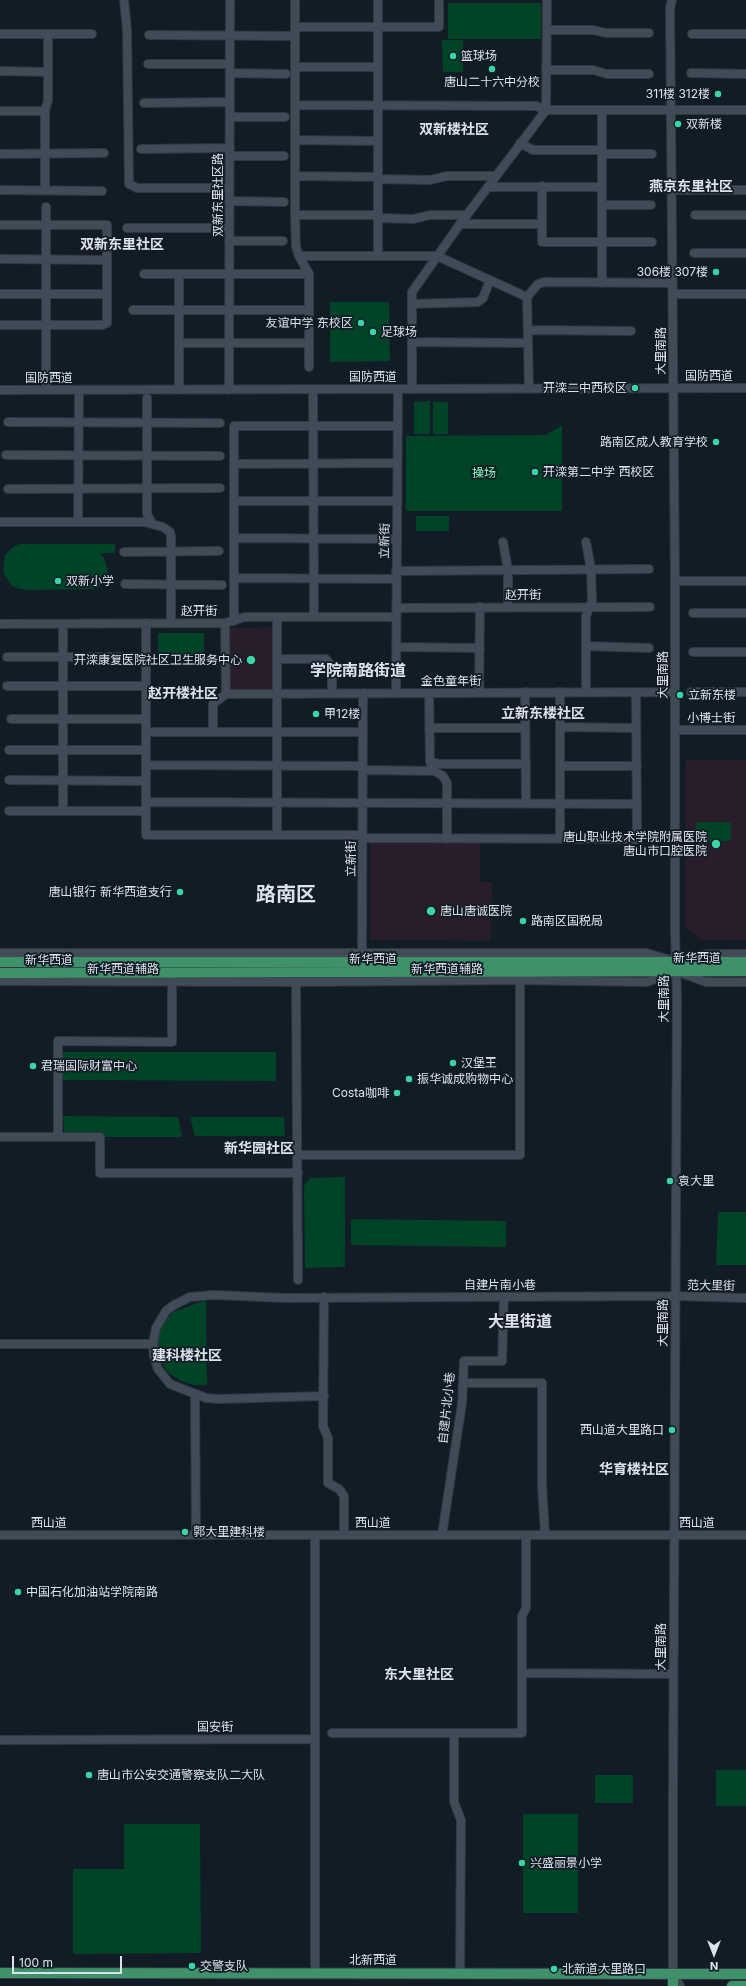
<!DOCTYPE html>
<html>
<head>
<meta charset="utf-8">
<style>
  body { margin:0 }
  #map { position:relative; width:746px; height:1986px; overflow:hidden; background:#121c27; font-family:Inter,sans-serif }
  canvas { display:block }
  .north { position:absolute; left:694px; top:1934px; width:40px; height:40px; -webkit-text-stroke:3px #121c27; paint-order:stroke; rotate:180deg; font-size:11px; font-weight:700; line-height:16px; text-align:center; color:#dce2ea }
  .north::after { content:''; display:block; margin:auto; width:14px; height:18px; background:#dce2ea; clip-path:polygon(50% 0,100% 100%,50% 72%,0 100%) }
  .scale { position:absolute; left:12px; top:1956px; width:110px; height:18px; box-sizing:border-box; border:2px solid #dce2ea; border-top:0; padding-left:5px; font-size:12px; line-height:14px; white-space:nowrap; color:#dce2ea; -webkit-text-stroke:3px #121c27; paint-order:stroke }
</style>
</head>
<body>
<div id="map">
<canvas width="746" height="1986"></canvas>
<div class="north">N</div>
<div class="scale">100 m</div>
</div>
<script>
const ctx = document.querySelector('canvas').getContext('2d');
ctx.lineJoin = 'round';
function fillPath(path, color) { ctx.fillStyle = color; ctx.fill(path, 'evenodd'); }
const toPath = rows => new Path2D(rows.map(r => 'M' + r).join(''));
function strokePath(path, color, width, dash) { ctx.strokeStyle = color; ctx.lineWidth = width; ctx.lineCap = dash ? 'butt' : 'round'; ctx.setLineDash(dash || []); ctx.stroke(path); }
function drawText(font, color, halo, rows, align = 'center') {
  ctx.font = font + ' Inter,"Noto Sans SC",sans-serif'; ctx.lineWidth = 3.5; ctx.setLineDash([]); ctx.textBaseline = 'middle'; ctx.strokeStyle = halo; ctx.fillStyle = color; for (const [text, x, y, turn = 0] of rows) {
    ctx.save(); ctx.translate(x, y); ctx.rotate((+turn || 0) * Math.PI / 180); ctx.textAlign = isNaN(turn) ? turn : align; if (halo) ctx.strokeText(text, 0, 0); ctx.fillText(text, 0, 0); ctx.restore();
  }
}
const medical = toPath([
  [275,627,275,691,228,692,227,628],
  [686,760,746,760,746,940,702,940,685,927],
  [371,842,480,842,480,882,492,882,491,941,370,940]
]);
const green = toPath([
  [448,3,541,3,541,39,448,39],
  [442,40,463,40,463,72,443,72],
  [330,302,389,302,390,361,330,362],
  [430,401,430,434,414,434,414,402],
  [433,402,448,402,448,434,433,434],
  [562,425,562,511,406,511,406,436,546,435],
  [416,516,449,516,449,531,416,531],
  [20,544,115,544,115,553,100,553,104,558,108,571,106,578,99,587,93,589,27,590,16,588,10,584,3,571,5,555,14,546],
  [158,633,204,633,204,658,158,658],
  [696,822,731,822,731,841,696,841],
  [63,1052,276,1052,276,1081,63,1080],
  [63,1116,178,1117,182,1137,71,1137,64,1131],
  [190,1117,284,1117,285,1136,195,1136],
  [345,1177,345,1267,305,1268,304,1186,310,1178],
  [718,1212,746,1212,746,1265,716,1265],
  [351,1219,506,1221,506,1247,351,1245],
  [206,1300,207,1385,195,1385,183,1382,168,1373,157,1354,156,1341,161,1326,173,1312],
  [716,1770,746,1770,746,1806,716,1806],
  [595,1775,633,1775,633,1803,595,1803],
  [523,1814,578,1814,578,1913,523,1913],
  [124,1824,200,1824,201,1953,73,1954,73,1869,124,1869]
]);
const minor = toPath([
  [124,0,127,30,129,184,137,188,229,188],
  [378,0,378,255],
  [672,0,670,8,675,581,675,932,677,998,673,1793,673,1974,680,1986],
  [295,1,295,215,296,247,299,256,437,256,527,297,529,389],
  [295,27,439,27,439,2],
  [547,30,593,30,606,33,649,33],
  [0,34,92,34],
  [692,34,746,34],
  [149,35,295,36],
  [148,64,230,64],
  [296,67,378,67],
  [546,70,593,70,607,74,649,74],
  [0,71,48,72],
  [230,73,286,74],
  [691,73,746,74],
  [144,103,230,102],
  [295,105,536,106,546,110,746,110],
  [602,110,602,283],
  [0,111,45,111,45,190],
  [45,111,48,100,48,34],
  [230,117,285,117],
  [295,140,378,141],
  [520,143,533,150,602,150],
  [141,149,230,148],
  [0,154,104,153],
  [602,154,652,154],
  [230,156,284,156],
  [296,176,378,177],
  [378,179,430,180,447,176,496,176],
  [542,186,542,242,652,242],
  [488,187,602,187],
  [0,190,102,191],
  [674,190,746,190],
  [229,201,284,202],
  [602,205,651,205],
  [295,215,378,215],
  [695,215,746,215],
  [378,218,413,219,430,215,467,215],
  [460,224,542,224],
  [0,225,107,225,107,323,102,325,1,325],
  [127,228,229,228],
  [229,241,283,241],
  [694,253,746,253],
  [299,256,309,274,309,367],
  [0,259,107,260],
  [144,274,309,274],
  [0,294,107,294],
  [673,294,746,294],
  [527,297,538,284,544,282,673,283],
  [412,304,478,302,483,298,490,280],
  [133,310,309,310],
  [528,330,631,331],
  [412,342,528,343],
  [179,343,309,343],
  [313,389,314,617],
  [412,389,412,292,460,224,546,110,547,0],
  [0,390,746,388],
  [46,390,46,207],
  [179,390,179,274],
  [229,390,230,0],
  [147,398,147,514,152,523],
  [8,422,220,423],
  [6,455,220,456],
  [234,464,397,463],
  [8,489,220,488],
  [234,501,397,501],
  [0,522,144,522,163,527,170,532,171,536,171,623],
  [78,522,79,390],
  [234,538,397,539],
  [503,542,508,570,508,607],
  [586,542,591,569,592,601,586,616,586,692],
  [124,552,219,551],
  [396,571,649,569],
  [234,578,396,579],
  [675,581,746,581],
  [125,584,222,585],
  [396,608,650,607],
  [693,613,746,613],
  [277,617,277,835],
  [234,621,234,426,398,426],
  [146,623,146,835,363,835],
  [225,623,226,694,675,692],
  [0,624,225,623,245,617,396,617],
  [63,624,63,811,146,811],
  [586,646,649,648],
  [396,647,480,648],
  [693,652,746,652],
  [7,657,146,657],
  [277,659,326,659,332,667,332,693],
  [7,686,146,686],
  [479,692,480,607],
  [525,692,526,803],
  [560,692,560,839],
  [691,692,746,692],
  [396,693,398,389],
  [429,693,430,762,434,771,443,776,447,783,447,839],
  [11,719,146,719],
  [560,727,636,728],
  [429,728,525,728],
  [675,730,746,730],
  [146,732,363,732],
  [213,732,213,704,226,694],
  [9,750,146,750],
  [430,762,439,764,526,764],
  [146,765,363,766],
  [560,766,637,766],
  [363,770,434,771],
  [9,780,146,781],
  [146,802,637,804],
  [9,811,63,811],
  [363,838,637,839,636,692],
  [0,953,647,953,670,960],
  [362,954,363,693],
  [684,959,707,954,746,954],
  [0,981,296,982,520,980,647,982,676,971,706,982,746,982],
  [296,982,298,1280],
  [0,1137,100,1137,100,1173,298,1173],
  [58,1137,58,1041,172,1042,172,976],
  [298,1155,520,1155,520,980],
  [324,1297,323,1426,328,1438,328,1483,339,1489,344,1496,344,1535],
  [0,1344,153,1344],
  [463,1383,542,1383,542,1485,545,1535],
  [195,1395,196,1535],
  [324,1396,219,1399,206,1398,180,1388,170,1384,158,1369,154,1356,153,1344,156,1328,166,1311,174,1305,190,1297,213,1295,286,1298,675,1296,746,1298],
  [0,1535,746,1535],
  [315,1535,315,1973],
  [442,1535,462,1403,464,1361,502,1361,504,1297],
  [522,1673,673,1674],
  [332,1733,522,1733,522,1616,526,1608,526,1535],
  [454,1733,454,1802,461,1820,460,1974],
  [0,1740,315,1739]
]);
const major = toPath([
  [0,962,746,962],
  [0,973,746,971],
  [0,1973,746,1974],
  [673,1974,673,1986],
  [732,1986,746,1986]
]);
const markers = [
  [453,56,4,"#3bd4a4"],
  [492,69,4,"#3bd4a4"],
  [718,94,4,"#3bd4a4"],
  [678,124,4,"#3bd4a4"],
  [716,272,4,"#3bd4a4"],
  [361,323,4,"#3bd4a4"],
  [373,332,4,"#3bd4a4"],
  [635,388,4,"#3bd4a4"],
  [716,442,4,"#3bd4a4"],
  [535,472,4,"#3bd4a4"],
  [58,581,4,"#3bd4a4"],
  [251,660,5,"#3bd4a4"],
  [680,695,4,"#3bd4a4"],
  [316,714,4,"#3bd4a4"],
  [716,844,5,"#3bd4a4"],
  [180,892,4,"#3bd4a4"],
  [431,911,5,"#3bd4a4"],
  [523,921,4,"#3bd4a4"],
  [453,1063,4,"#3bd4a4"],
  [33,1066,4,"#3bd4a4"],
  [409,1079,4,"#3bd4a4"],
  [397,1093,4,"#3bd4a4"],
  [670,1181,4,"#3bd4a4"],
  [672,1430,4,"#3bd4a4"],
  [185,1532,4,"#3bd4a4"],
  [18,1592,4,"#3bd4a4"],
  [89,1775,4,"#3bd4a4"],
  [522,1863,4,"#3bd4a4"],
  [192,1966,4,"#3bd4a4"],
  [554,1969,4,"#3bd4a4"]
];
const poiNames = [
  ["篮球场",461,56],
  ["唐山二十六中分校",492,82,"center"],
  ["311楼 312楼",710,94,"right"],
  ["双新楼",686,124],
  ["306楼 307楼",708,272,"right"],
  ["友谊中学 东校区",353,323,"right"],
  ["足球场",381,332],
  ["开滦二中西校区",627,388,"right"],
  ["路南区成人教育学校",708,442,"right"],
  ["开滦第二中学 西校区",543,472],
  ["双新小学",66,581],
  ["开滦康复医院社区卫生服务中心",242,660,"right"],
  ["立新东楼",688,695],
  ["甲12楼",324,714],
  ["唐山职业技术学院附属医院",707,837,"right"],
  ["唐山市口腔医院",707,851,"right"],
  ["唐山银行 新华西道支行",172,892,"right"],
  ["唐山唐诚医院",440,911],
  ["路南区国税局",531,921],
  ["汉堡王",461,1063],
  ["君瑞国际财富中心",41,1066],
  ["振华诚成购物中心",417,1079],
  ["Costa咖啡",389,1093,"right"],
  ["袁大里",678,1181],
  ["西山道大里路口",664,1430,"right"],
  ["郭大里建科楼",193,1532],
  ["中国石化加油站学院南路",26,1592],
  ["唐山市公安交通警察支队二大队",97,1775],
  ["兴盛丽景小学",530,1863],
  ["交警支队",200,1966],
  ["北新道大里路口",562,1969]
];
const streetNames = [
  ["双新东里社区路",218,195,-90],
  ["大里南路",661,351,-90],
  ["国防西道",709,376],
  ["国防西道",373,377],
  ["国防西道",49,378],
  ["立新街",385,541,-89],
  ["赵开街",523,595],
  ["赵开街",199,611],
  ["大里南路",663,675,-90],
  ["金色童年街",451,681],
  ["小博士街",711,718],
  ["立新街",351,859,-90],
  ["新华西道",697,958],
  ["新华西道",373,959],
  ["新华西道",49,960],
  ["新华西道辅路",123,969],
  ["新华西道辅路",447,969],
  ["大里南路",664,999,-90],
  ["自建片南小巷",500,1285],
  ["范大里街",711,1286,1],
  ["大里南路",663,1323,-90],
  ["自建片北小巷",447,1408,-84],
  ["西山道",49,1523],
  ["西山道",373,1523],
  ["西山道",697,1523],
  ["大里南路",661,1647,-90],
  ["国安街",215,1727],
  ["北新西道",373,1960]
];
const parkNames = [
  ["操场",484,473]
];
const quarterNames = [
  ["双新楼社区",454,130],
  ["燕京东里社区",691,187],
  ["双新东里社区",122,245],
  ["赵开楼社区",183,694],
  ["立新东楼社区",543,714],
  ["新华园社区",259,1149],
  ["建科楼社区",187,1356],
  ["华育楼社区",634,1470],
  ["东大里社区",419,1675]
];
const districtNames = [
  ["学院南路街道",358,671],
  ["大里街道",520,1322]
];
const townNames = [
  ["路南区",286,895]
];
fillPath(medical, '#291d2b');
fillPath(green, '#004327');
strokePath(minor, '#32363f', 10);
strokePath(major, '#32363f', 12);
strokePath(minor, '#404b57', 8);
strokePath(major, '#3e9168', 10);
for (const [x, y, r, color] of markers) { const dot = new Path2D(); dot.arc(x, y, r, 0, 2 * Math.PI); ctx.fillStyle = color; ctx.fill(dot); strokePath(dot, '#121c27', 1.5); }
drawText('12px', '#dce2ea', '#121c27', poiNames, 'left');
drawText('12px', '#dce2ea', '#121c27', streetNames);
drawText('12px', '#8bf8bd', '#121c27', parkNames);
drawText('bold 14px', '#dce2ea', '#121c27', quarterNames);
drawText('bold 16px', '#dce2ea', '#121c27', districtNames);
drawText('bold 20px', '#dce2ea', '#121c27', townNames);
</script>
</body>
</html>
